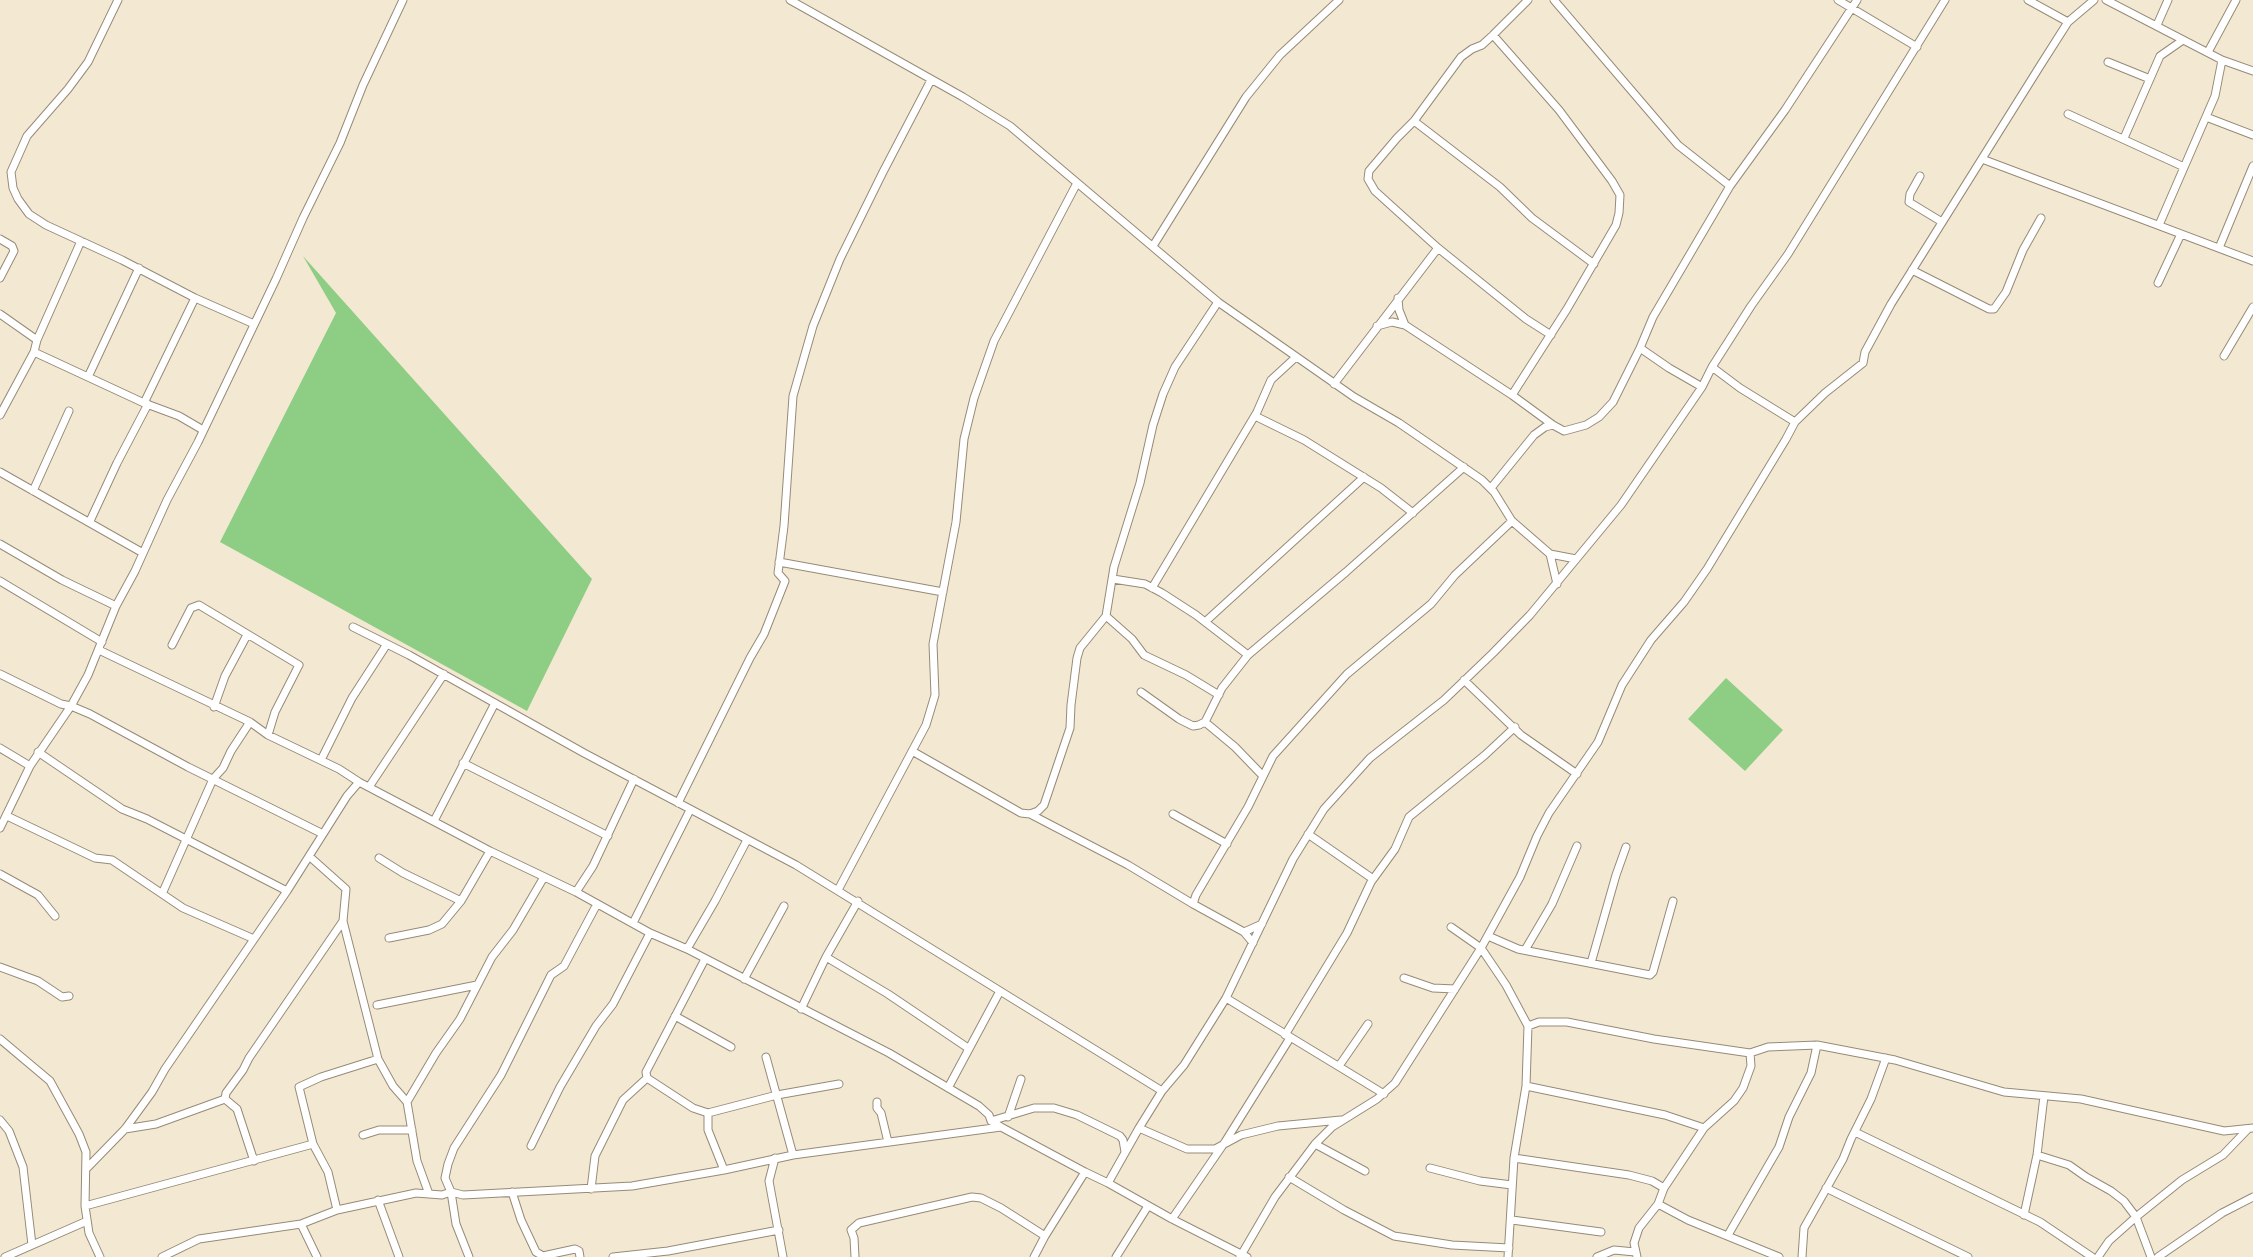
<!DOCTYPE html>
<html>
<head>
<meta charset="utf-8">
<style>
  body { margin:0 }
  canvas { display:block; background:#f3e9d3 }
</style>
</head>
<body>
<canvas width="2253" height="1257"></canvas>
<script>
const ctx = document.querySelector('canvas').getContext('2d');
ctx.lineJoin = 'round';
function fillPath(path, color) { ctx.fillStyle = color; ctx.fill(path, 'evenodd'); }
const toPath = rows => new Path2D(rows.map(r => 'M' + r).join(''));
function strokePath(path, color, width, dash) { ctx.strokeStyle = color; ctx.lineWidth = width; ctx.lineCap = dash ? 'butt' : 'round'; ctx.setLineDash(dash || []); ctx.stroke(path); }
const green = toPath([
  [303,256,592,579,527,711,220,542,336,313],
  [1726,678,1783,730,1745,771,1688,719]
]);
const minor = toPath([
  [118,0,88,62,68,89,27,136,11,172,13,188,18,199,29,214,46,225,122,260,195,298,254,324],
  [790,0,963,97,1010,126,1218,302,1354,397,1399,423,1482,480,1494,492,1512,521,1550,554,1576,559],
  [1528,0,1493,35,1482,45,1472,49,1461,57,1414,121,1397,138,1369,171,1368,179,1375,191,1438,248,1526,319,1551,335],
  [1554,0,1678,145,1730,186],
  [1838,0,1917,47],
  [2028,0,2068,22],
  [2106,0,2222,60,2253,71],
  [2157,25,2168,0],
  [1493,35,1559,110,1612,181,1620,195,1619,213,1616,225,1567,309,1512,395],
  [2208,52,2236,0],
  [2108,62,2150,79],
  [2068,114,2184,167],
  [2206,117,2253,135],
  [1414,121,1500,187,1532,218,1594,264],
  [2124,138,2160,56,2183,40],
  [1982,159,2253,261],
  [1920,176,1910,194,1909,202,1942,222],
  [2159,225,2215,96,2222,60],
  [0,239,12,246,14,251,0,278],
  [1153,246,1246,97,1280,55,1339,0],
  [2219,248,2253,166],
  [1912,270,1989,309,1994,309,2006,292,2023,250,2041,218],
  [2158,283,2181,234],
  [1398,298,1399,310,1405,325],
  [0,314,37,340],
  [1377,326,1392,322,1405,325,1512,395,1553,425],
  [1640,348,1669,368,1702,387],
  [34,352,144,403,179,416,203,430],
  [2224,356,2253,307],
  [1712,367,1740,388,1795,422],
  [88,377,139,268],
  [1334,384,1438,248],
  [144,403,195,298],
  [0,415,34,352,37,340,81,241],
  [1255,416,1304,440,1381,488,1413,513],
  [0,472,143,553],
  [1491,488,1534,435,1545,427,1553,425,1564,431,1586,425,1599,417,1613,402,1640,348,1653,317,1730,186,1785,110,1857,0],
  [33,491,69,411],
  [90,521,117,463,148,404],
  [0,544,62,580,116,606],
  [1550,554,1557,584],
  [779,562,943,592],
  [1113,579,1145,584,1162,593,1196,615,1248,655],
  [0,581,102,642],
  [1152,588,1257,412,1271,380,1296,357],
  [1106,616,1132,639,1144,655,1186,675,1219,695],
  [1205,622,1364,477],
  [353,627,409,655,584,753,796,865,1162,1091],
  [172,645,191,608,199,605,299,665,275,712,268,735],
  [99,650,250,722,268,735,339,769,359,782,490,851,576,892,650,933,687,949,889,1053,979,1106,989,1115,991,1121,1001,1127],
  [0,674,61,704,71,706,90,714,188,767,323,834],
  [1464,680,1521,735,1577,774],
  [1141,692,1179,719,1193,726,1199,725,1205,722,1222,688,1248,655,1346,572,1464,467],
  [214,707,225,676,247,635],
  [1205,722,1235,747,1263,776],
  [0,748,30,766],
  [912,751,1021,813,1030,814,1038,811,1044,805,1070,728,1071,705,1077,658,1080,648,1106,616,1114,567,1140,483,1153,425,1163,394,1175,367,1218,302],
  [38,752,122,809,147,819,287,891],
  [321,760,352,698,387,644],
  [463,763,608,836],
  [369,787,444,674],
  [678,803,750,658,764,634,785,581,778,573,784,526,793,396,813,326,840,259,883,172,931,80],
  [1030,814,1128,865,1193,904,1244,932,1253,943],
  [1173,814,1227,844],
  [7,816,95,858,112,860,183,908,254,939],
  [434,821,495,703],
  [0,828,30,766,71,706,88,675,116,606,135,571,167,500,198,442,276,279,303,218,340,143,363,85,403,0],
  [1308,834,1373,879],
  [379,858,403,873,461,901],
  [0,874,38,895,55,916],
  [838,890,926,725,935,695,933,644,956,522,964,439,974,398,994,341,1077,183],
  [576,892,593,866,634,779],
  [162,894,213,779,223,768,231,751,250,722],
  [1193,904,1196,895,1248,807,1273,756,1347,674,1431,604,1455,575,1512,521],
  [343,921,378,1059],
  [633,923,690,810],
  [1451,927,1481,948,1506,985,1528,1026,1526,1086,1514,1158,1508,1257],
  [1244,932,1262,924],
  [1488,936,1518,949,1650,975,1653,972,1673,901],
  [389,938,429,930,442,924,461,901,490,851],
  [687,949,715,901,747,840],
  [1525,950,1552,904,1577,846],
  [826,957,888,994,968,1048],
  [1591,963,1616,875,1626,847],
  [0,967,38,981,62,997,69,996],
  [1404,978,1433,988,1455,989],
  [744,979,784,906],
  [1226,998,1384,1094],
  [377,1005,477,985],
  [801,1009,826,957,858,901],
  [675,1016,731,1047],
  [1528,1026,1539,1022,1567,1022,1654,1039,1750,1053,1768,1047,1817,1045,1895,1060,2004,1092,2081,1099,2224,1131,2253,1128],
  [1285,1035,1347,933,1371,882,1395,849,1409,817,1485,755,1515,727],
  [0,1039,50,1081,79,1134,86,1152,85,1206,89,1233,100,1257],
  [766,1057,793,1155],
  [1339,1066,1368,1024],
  [647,1078,693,1108,708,1113,708,1130,724,1170],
  [1526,1086,1665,1115,1704,1128],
  [948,1088,1000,991],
  [225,1099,237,1109,254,1161],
  [877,1102,877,1108,881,1113,888,1142],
  [708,1113,777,1095,839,1084],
  [1008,1117,1021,1079],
  [0,1120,9,1131,23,1167,32,1245],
  [991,1121,1034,1108,1054,1108,1077,1115,1120,1136,1123,1140,1125,1152],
  [1139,1128,1187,1149,1215,1149,1241,1135,1278,1126,1341,1120],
  [125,1129,156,1124,225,1099,226,1093,243,1070,249,1058,343,921,346,889,309,856],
  [1855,1132,2040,1222,2092,1257],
  [363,1135,379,1130,412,1130],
  [1315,1144,1365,1171],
  [531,1146,560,1087,596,1026,613,1004,650,933],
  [2037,1155,2069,1165,2086,1177,2111,1191,2124,1201,2136,1217,2151,1257],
  [775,1158,769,1181,783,1257],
  [1514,1158,1629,1175,1652,1181,1664,1188],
  [87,1168,125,1129,152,1092,165,1069,287,891,347,796,359,782],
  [1430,1168,1480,1181,1512,1185],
  [1289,1177,1344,1210,1394,1236,1452,1245,1509,1248],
  [1108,1183,1139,1128,1162,1091,1184,1065,1226,998,1293,859,1324,809,1370,758,1444,700,1493,653,1530,615,1621,505,1702,387,1712,367,1751,306,1788,254,1945,0],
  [1826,1188,1968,1257],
  [591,1189,595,1156,623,1100,647,1078,646,1072,705,959],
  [512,1192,521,1220,536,1252,543,1256,575,1249,579,1251,580,1257],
  [429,1194,417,1161,407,1102,436,1053,460,1019,492,957,513,930,544,877],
  [378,1200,399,1257],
  [1658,1204,1688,1220,1779,1257],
  [85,1206,313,1144],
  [337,1210,328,1172,313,1144,299,1087,321,1077,378,1059,393,1086,407,1102],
  [2024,1215,2037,1155,2044,1096],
  [1172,1219,1225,1142,1290,1038],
  [1512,1220,1601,1232],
  [301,1224,317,1257],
  [1728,1235,1779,1147,1789,1117,1811,1073,1817,1045],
  [5,1257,87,1221],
  [162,1257,199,1239,301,1224,337,1210,416,1193,442,1195,451,1192,463,1195,632,1186,724,1170,793,1155,1001,1127,1085,1172,1108,1183,1172,1219,1247,1257],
  [469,1257,456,1224,451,1192,445,1178,448,1164,454,1148,501,1075,551,975,564,966,597,904],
  [613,1257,668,1251,779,1230],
  [855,1257,854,1238,851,1230,859,1223,972,1197,981,1198,1001,1208,1045,1236],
  [1034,1257,1045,1236,1085,1172],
  [1116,1257,1148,1206],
  [1240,1257,1275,1197,1315,1144,1332,1127,1377,1099,1395,1083,1481,948,1520,877,1537,836,1549,813,1598,742,1622,685,1651,640,1684,602,1707,569,1786,439,1795,422,1825,393,1863,363,1865,352,1891,304,2040,66,2068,22,2094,0],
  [1597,1257,1614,1250,1635,1252],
  [1637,1257,1634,1243,1639,1228,1658,1204,1664,1188,1704,1128,1734,1101,1743,1088,1751,1066,1750,1053],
  [1802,1257,1804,1228,1843,1159,1851,1139,1871,1099,1886,1058],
  [2098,1257,2109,1241,2136,1217,2182,1180,2223,1155,2247,1130],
  [2158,1257,2222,1213,2253,1197]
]);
fillPath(green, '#8ecd84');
strokePath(minor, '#978a78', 9);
strokePath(minor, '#fff', 7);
</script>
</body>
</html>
